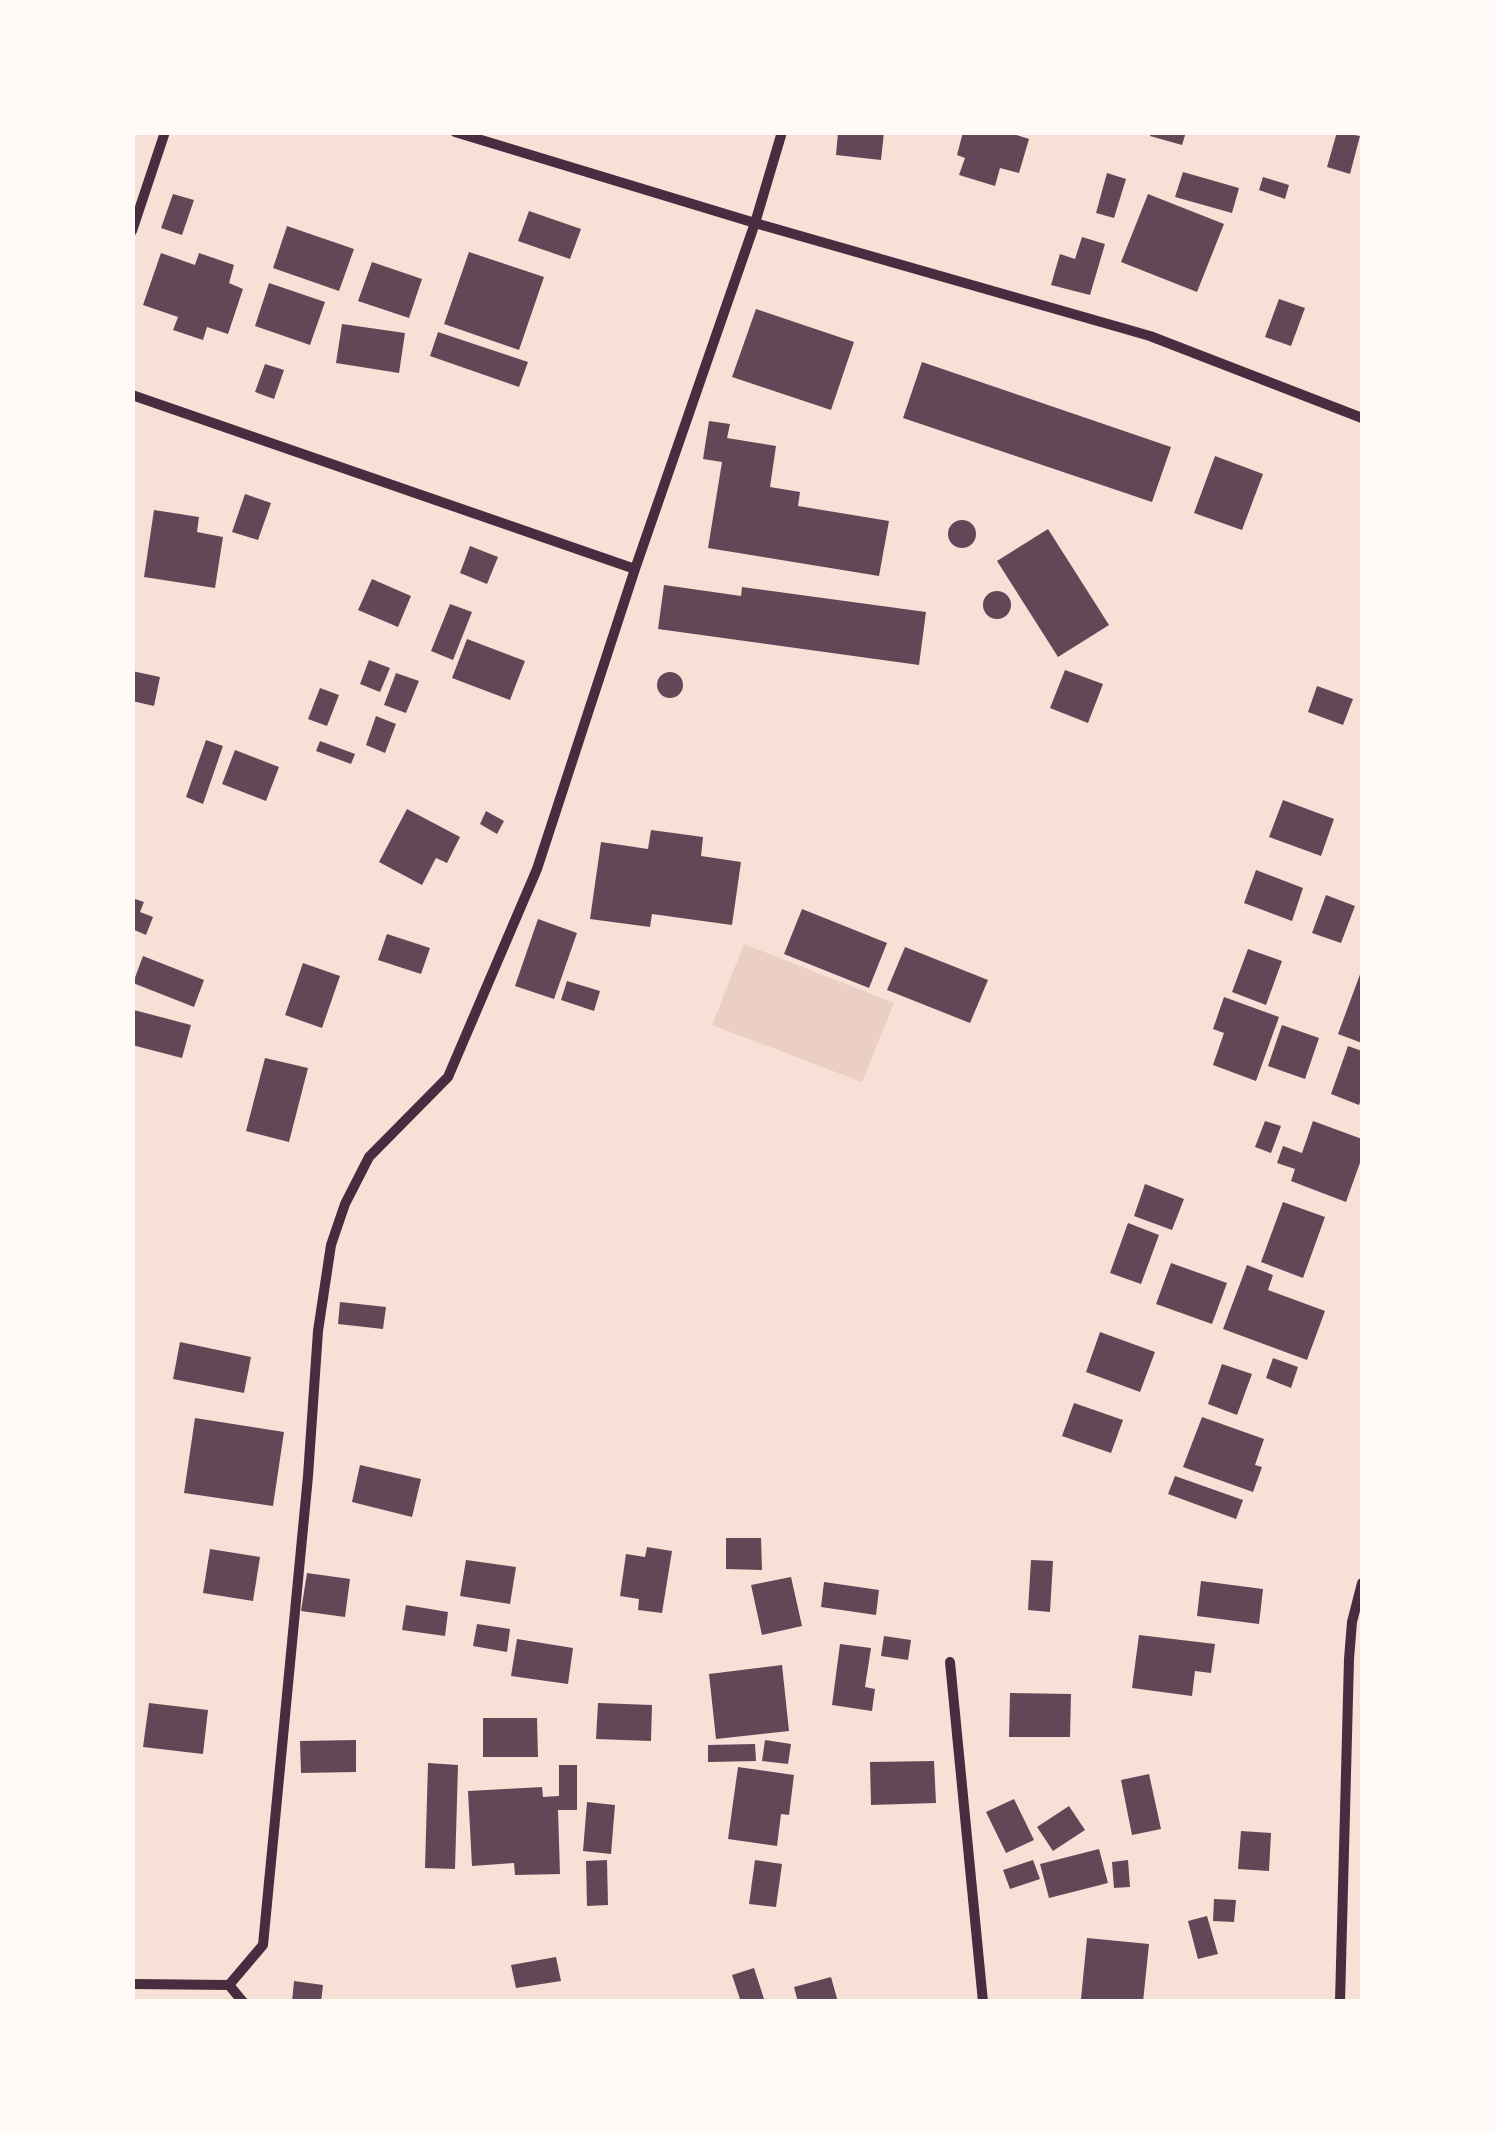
<!DOCTYPE html>
<html>
<head>
<meta charset="utf-8">
<style>
  body { margin:0 }
  #map { position:relative; width:1495px; height:2134px; overflow:hidden; background:#f7e1d7; font-family:"Source Sans 3",sans-serif }
  canvas { display:block }
  .frame { position:absolute; inset:0; border:135px solid #fffaf5; pointer-events:none }
</style>
</head>
<body>
<div id="map">
<canvas width="1495" height="2134"></canvas>
<div class="frame"></div>
</div>
<script>
const ctx = document.querySelector('canvas').getContext('2d');
ctx.lineJoin = 'round';
function fillPath(path, color) { ctx.fillStyle = color; ctx.fill(path, 'evenodd'); }
const toPath = rows => new Path2D(rows.map(r => 'M' + r).join(''));
function strokePath(path, color, width, dash) { ctx.strokeStyle = color; ctx.lineWidth = width; ctx.lineCap = dash ? 'butt' : 'round'; ctx.setLineDash(dash || []); ctx.stroke(path); }
const green = toPath([
  [744,944,894,1003,862,1082,712,1025]
]);
const building = toPath([
  [838,132,884,132,881,160,836,155],
  [963,132,1007,132,1029,139,1019,173,1000,168,995,186,959,175,965,158,957,155],
  [1151,132,1186,132,1182,145,1150,136],
  [1337,132,1360,136,1350,174,1327,167],
  [1183,172,1239,188,1232,213,1175,197],
  [1107,173,1126,179,1114,218,1096,213],
  [1263,177,1289,185,1285,199,1259,190],
  [173,194,194,200,182,235,161,228],
  [1148,194,1224,224,1197,292,1121,262],
  [529,211,581,229,570,259,518,241],
  [287,226,354,249,339,291,273,268],
  [1082,237,1105,244,1090,295,1051,285,1060,254,1075,259],
  [469,252,544,277,519,350,444,324],
  [161,253,195,265,199,253,234,265,229,283,243,289,228,334,207,327,203,340,173,330,178,317,143,305],
  [372,262,422,279,409,318,358,301],
  [269,283,325,302,310,345,255,326],
  [1279,299,1305,308,1291,346,1265,337],
  [756,309,854,342,831,410,732,377],
  [342,324,405,333,399,373,336,363],
  [438,332,528,362,519,387,430,356],
  [922,362,1171,447,1152,502,903,418],
  [265,364,284,370,274,399,255,392],
  [709,421,730,424,727,438,776,446,770,487,800,492,798,506,889,521,879,576,708,548,722,462,703,459],
  [1215,456,1263,474,1242,530,1194,513],
  [245,494,271,503,258,540,232,532],
  [154,510,199,517,197,532,223,537,215,588,144,577],
  '948 534a14 14 0 1 1 28 0a14 14 0 1 1-28 0Z',
  [1048,529,1109,625,1058,657,997,561],
  [470,546,498,557,487,584,460,573],
  [372,579,411,596,398,627,358,610],
  [664,585,741,596,742,587,926,612,919,665,658,629],
  '983 605a14 14 0 1 1 28 0a14 14 0 1 1-28 0Z',
  [450,604,472,612,453,660,431,651],
  [467,639,525,661,510,700,452,678],
  [369,660,390,668,380,692,360,684],
  [1065,670,1103,684,1088,723,1050,708],
  [132,671,160,677,154,706,132,701],
  '657 685a13 13 0 1 1 26 0a13 13 0 1 1-26 0Z',
  [396,673,419,681,406,713,384,705],
  [1317,686,1353,699,1343,725,1308,712],
  [320,688,339,695,327,726,308,719],
  [376,716,396,724,385,753,366,745],
  [206,740,223,746,203,804,186,797],
  [320,741,355,754,351,764,316,751],
  [235,750,279,767,266,801,222,784],
  [1283,800,1334,819,1321,856,1269,837],
  [407,809,460,837,447,863,436,858,422,885,379,862],
  [486,811,504,821,497,834,480,824],
  [651,830,703,837,701,856,741,862,732,925,652,914,650,927,590,919,601,842,648,849],
  [1256,870,1303,888,1292,921,1244,903],
  [1326,895,1355,906,1341,943,1312,933],
  [132,898,144,902,140,912,153,917,146,935,132,929],
  [802,909,887,943,869,988,784,954],
  [538,919,577,933,554,999,515,986],
  [387,934,430,948,421,974,378,960],
  [905,947,988,980,970,1023,887,990],
  [1248,949,1282,961,1266,1005,1232,992],
  [143,956,204,980,194,1007,133,983],
  [303,963,340,976,322,1028,285,1015],
  [1362,969,1362,1043,1338,1034],
  [567,981,600,991,594,1011,561,1000],
  [1224,997,1279,1017,1256,1081,1213,1065,1224,1033,1213,1029],
  [134,1010,191,1025,182,1058,132,1045],
  [1282,1025,1319,1038,1305,1079,1268,1066],
  [1348,1046,1362,1051,1362,1096,1359,1105,1331,1094],
  [265,1058,308,1068,289,1142,246,1131],
  [1265,1121,1281,1126,1271,1153,1255,1147],
  [1313,1121,1362,1139,1362,1157,1346,1202,1291,1181,1295,1169,1277,1163,1283,1146,1302,1153],
  [1145,1184,1184,1199,1172,1230,1134,1216],
  [1283,1202,1325,1217,1303,1278,1261,1262],
  [1128,1223,1159,1235,1141,1284,1110,1273],
  [1171,1263,1227,1283,1212,1324,1156,1304],
  [1247,1265,1273,1275,1268,1290,1325,1311,1307,1360,1223,1329],
  [340,1302,386,1307,383,1329,338,1324],
  [1100,1332,1155,1352,1140,1392,1086,1372],
  [180,1342,251,1357,244,1393,173,1379],
  [1273,1358,1298,1367,1291,1388,1266,1378],
  [1222,1364,1252,1374,1237,1415,1208,1404],
  [1074,1403,1123,1420,1111,1453,1062,1436],
  [1202,1417,1264,1439,1255,1465,1262,1467,1253,1492,1183,1467],
  [195,1418,284,1432,273,1506,184,1493],
  [360,1465,421,1479,412,1517,352,1502],
  [1175,1476,1243,1500,1236,1519,1168,1494],
  [726,1538,761,1538,762,1570,726,1569],
  [647,1547,672,1551,662,1613,638,1610,639,1599,620,1596,626,1554,645,1557],
  [210,1549,260,1557,253,1601,203,1593],
  [466,1560,516,1567,510,1604,460,1596],
  [1031,1560,1053,1561,1050,1612,1028,1610],
  [307,1573,350,1579,345,1617,301,1611],
  [791,1577,802,1626,762,1635,751,1585],
  [1201,1581,1263,1589,1259,1624,1197,1616],
  [824,1582,879,1590,876,1615,821,1607],
  [406,1605,448,1612,445,1636,402,1630],
  [477,1624,510,1629,507,1652,473,1646],
  [1139,1635,1215,1644,1211,1673,1195,1671,1192,1696,1132,1688],
  [884,1636,911,1640,908,1660,881,1656],
  [517,1639,573,1648,568,1684,511,1676],
  [840,1644,871,1648,865,1687,875,1689,872,1711,832,1705],
  [782,1665,789,1731,716,1739,709,1674],
  [1010,1693,1071,1694,1070,1737,1009,1737],
  [149,1703,208,1710,203,1754,143,1747],
  [598,1703,652,1705,651,1741,596,1739],
  [483,1718,537,1718,538,1757,483,1757],
  [356,1740,356,1772,301,1773,300,1741],
  [765,1740,791,1744,788,1764,762,1761],
  [755,1744,756,1761,708,1762,708,1745],
  [934,1761,936,1803,871,1805,870,1762],
  [428,1763,458,1765,455,1869,425,1868],
  [559,1765,577,1765,577,1810,558,1810,560,1874,515,1875,514,1863,472,1866,468,1791,542,1787,543,1797,559,1796],
  [738,1767,794,1775,789,1815,781,1814,777,1846,728,1839],
  [1149,1774,1161,1829,1132,1835,1121,1780],
  [1014,1799,1034,1840,1006,1853,986,1812],
  [587,1802,615,1805,611,1854,583,1851],
  [1069,1806,1085,1830,1053,1851,1037,1827],
  [1241,1831,1271,1833,1269,1871,1238,1869],
  [1099,1849,1108,1883,1049,1898,1040,1864],
  [607,1860,608,1905,587,1906,586,1861],
  [755,1860,782,1864,776,1907,749,1904],
  [1033,1860,1040,1879,1010,1889,1003,1870],
  [1128,1860,1130,1887,1114,1888,1112,1862],
  [1214,1899,1236,1900,1234,1922,1213,1921],
  [1207,1916,1218,1954,1198,1959,1188,1921],
  [1087,1938,1149,1944,1143,2002,1081,1999],
  [556,1957,561,1981,516,1988,511,1965],
  [754,1968,765,2002,741,2002,732,1975],
  [831,1977,838,2002,798,2002,794,1987],
  [294,1981,323,1985,321,2002,292,2002]
]);
const minor = toPath([
  [455,132,755,223,1150,336,1362,418],
  [132,231,165,132],
  [132,395,635,569],
  [950,1662,983,2002],
  [132,1984,229,1985,263,1945,308,1476,318,1331,331,1245,345,1204,369,1157,448,1077,537,869,635,569,755,223,782,132],
  [229,1985,243,2002],
  [1340,2002,1349,1659,1352,1622,1362,1583]
]);
fillPath(green, '#ebcfc5');
fillPath(building, '#644757');
strokePath(minor, '#4a2c40', 10);
</script>
</body>
</html>
